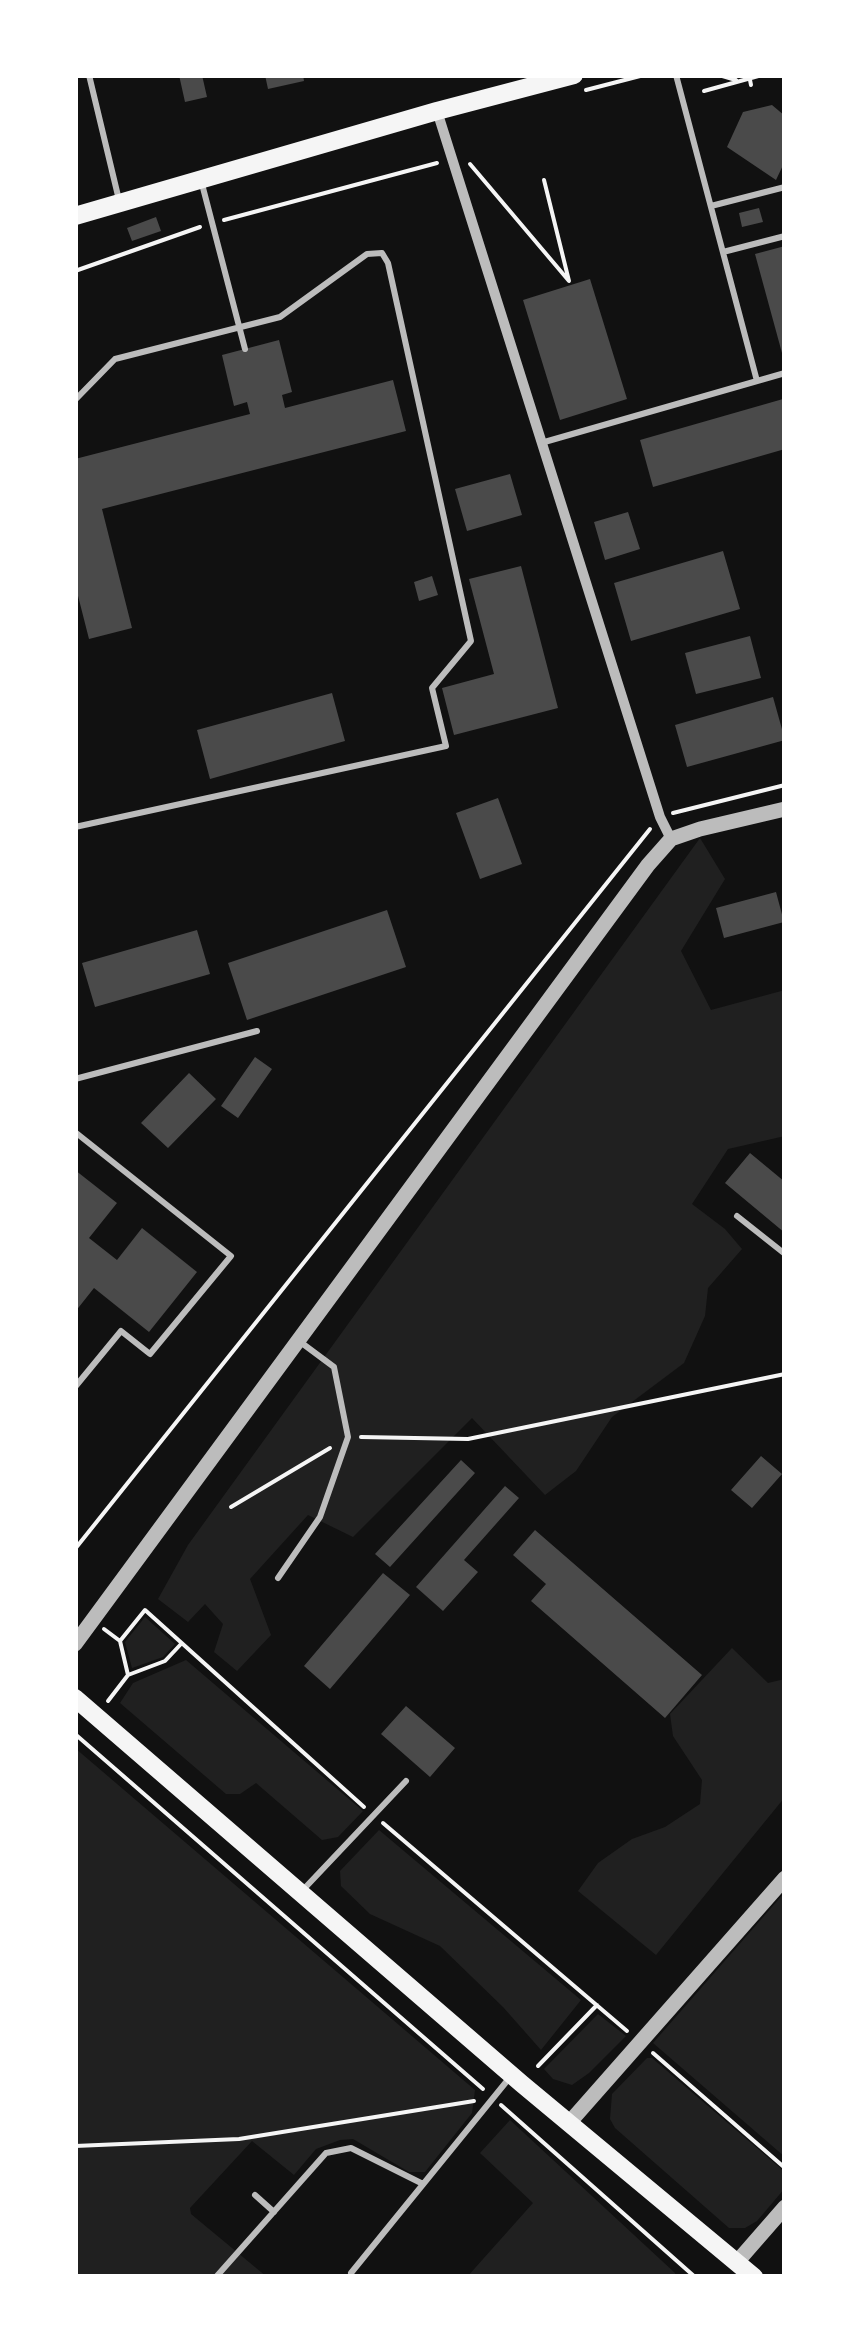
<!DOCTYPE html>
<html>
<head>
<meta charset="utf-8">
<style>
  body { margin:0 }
  #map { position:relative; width:860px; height:2352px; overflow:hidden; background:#111; font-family:"Roboto Condensed",sans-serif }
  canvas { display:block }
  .frame { position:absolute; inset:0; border:78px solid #fff; pointer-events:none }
</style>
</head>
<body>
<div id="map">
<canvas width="860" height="2352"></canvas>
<div class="frame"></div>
</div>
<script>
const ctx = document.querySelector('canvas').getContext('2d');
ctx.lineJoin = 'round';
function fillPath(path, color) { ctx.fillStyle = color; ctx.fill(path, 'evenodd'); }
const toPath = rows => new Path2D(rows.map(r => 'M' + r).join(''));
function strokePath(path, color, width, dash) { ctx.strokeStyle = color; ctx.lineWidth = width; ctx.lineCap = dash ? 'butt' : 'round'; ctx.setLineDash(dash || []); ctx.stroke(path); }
const green = toPath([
  [700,838,725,879,681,951,711,1010,785,990,785,1136,728,1149,692,1204,725,1229,742,1249,708,1288,705,1316,684,1363,612,1417,576,1471,545,1495,472,1418,353,1537,308,1515,250,1579,271,1635,237,1671,214,1652,223,1624,205,1604,188,1622,158,1599,188,1545],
  [145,1617,175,1644,163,1657,132,1668,125,1642],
  [732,1648,768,1683,785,1679,785,1797,656,1955,578,1891,598,1863,632,1839,665,1827,700,1804,702,1780,673,1736,670,1714],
  [186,1660,363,1811,338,1837,322,1840,256,1783,240,1794,226,1794,120,1703,133,1683],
  [75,1748,475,2090,472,2113,425,2172,409,2172,353,2139,340,2140,316,2149,294,2175,252,2141,190,2208,191,2214,267,2277,75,2277],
  [379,1830,581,2000,541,2050,503,2007,440,1946,370,1914,341,1886,340,1871],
  [785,1892,785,2157,653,2043],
  [598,2014,626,2036,589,2073,572,2085,553,2079,544,2069],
  [647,2058,652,2058,785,2172,785,2188,757,2221,745,2228,729,2228,615,2128,610,2119,612,2094],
  [510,2120,675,2273,676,2277,467,2277,533,2203,480,2153]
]);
const building = toPath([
  [179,75,202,75,207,97,185,102],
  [265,75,303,75,304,81,268,89],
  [772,105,785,116,785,161,776,180,727,147,743,112],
  [759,208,763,222,742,227,739,213],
  [156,217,161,231,132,241,127,228],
  [785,246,785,352,782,353,755,254],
  [590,279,627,399,560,420,523,300],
  [279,340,292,392,282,395,285,408,393,380,406,431,102,509,132,628,89,639,75,584,75,459,250,414,247,402,234,406,222,355],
  [783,399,785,449,653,487,640,440],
  [510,474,522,515,467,531,455,489],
  [628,512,640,549,605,560,594,522],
  [723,551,740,609,631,641,614,583],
  [521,566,558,708,454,735,442,688,494,674,469,579],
  [432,576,438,595,419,601,414,582],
  [750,636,761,678,696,694,685,653],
  [332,693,345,741,210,779,197,730],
  [773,697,785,740,687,767,675,725],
  [498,798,522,864,480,879,456,813],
  [776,892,784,922,724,938,716,908],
  [387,910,406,967,247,1020,228,963],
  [197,930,210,974,95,1007,82,963],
  [255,1057,272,1069,238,1118,221,1106],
  [189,1073,216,1099,168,1148,141,1123],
  [750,1153,785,1182,785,1233,725,1183],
  [75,1170,117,1203,89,1238,117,1260,142,1228,197,1272,149,1332,94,1288,75,1312],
  [761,1456,782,1474,752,1508,731,1490],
  [461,1460,475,1473,390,1567,375,1554],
  [505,1486,519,1498,464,1560,478,1572,443,1611,416,1587],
  [535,1530,702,1675,665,1718,531,1601,546,1584,513,1555],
  [383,1573,410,1595,330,1689,304,1666],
  [406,1706,455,1748,430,1777,381,1734]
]);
const path = toPath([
  [719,75,736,80],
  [749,75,751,85],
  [586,90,644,75],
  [704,91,762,75],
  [470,164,569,281,544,180],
  [224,220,437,163],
  [75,271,200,227],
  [673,813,785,785],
  [361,1437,468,1439,785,1374],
  [231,1507,330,1448],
  [75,1549,650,829],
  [104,1629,120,1641],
  [128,1675,120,1641,145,1610,364,1807],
  [108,1701,128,1675,165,1661,181,1644],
  [75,1734,483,2089],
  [383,1823,627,2031],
  [653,2053,785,2168],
  [538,2066,597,2005],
  [501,2105,695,2277],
  [75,2146,239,2139,474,2101]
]);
const service = toPath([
  [89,75,119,200],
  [676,75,757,381],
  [202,184,245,349],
  [711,206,785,187],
  [723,252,785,236],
  [75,400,115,359,280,317,367,254,382,253,388,263,471,641,432,688,446,746,75,827],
  [541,443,785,373],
  [75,1079,257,1031],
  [75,1132,231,1256,150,1354,121,1331,75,1387],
  [737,1216,785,1254],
  [278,1578,320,1517,348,1437,334,1367,299,1341],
  [301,1892,406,1781],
  [255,2195,274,2212],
  [351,2273,511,2076],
  [216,2277,326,2153,351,2148,423,2184]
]);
const minor = toPath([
  [437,111,660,817,671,839]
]);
const tertiary = toPath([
  [75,1644,648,865,671,839,700,829,785,809],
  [569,2123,785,1878],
  [737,2262,785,2207]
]);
const secondary = toPath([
  [75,216,437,111,574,75],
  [75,1698,522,2084,754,2277]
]);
fillPath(green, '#202020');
fillPath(building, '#4a4a4a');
strokePath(path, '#f5f5f5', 4);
strokePath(service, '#bcbcbc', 6);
strokePath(minor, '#bcbcbc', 10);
strokePath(tertiary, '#bcbcbc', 15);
strokePath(secondary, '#f5f5f5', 18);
</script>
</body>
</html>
